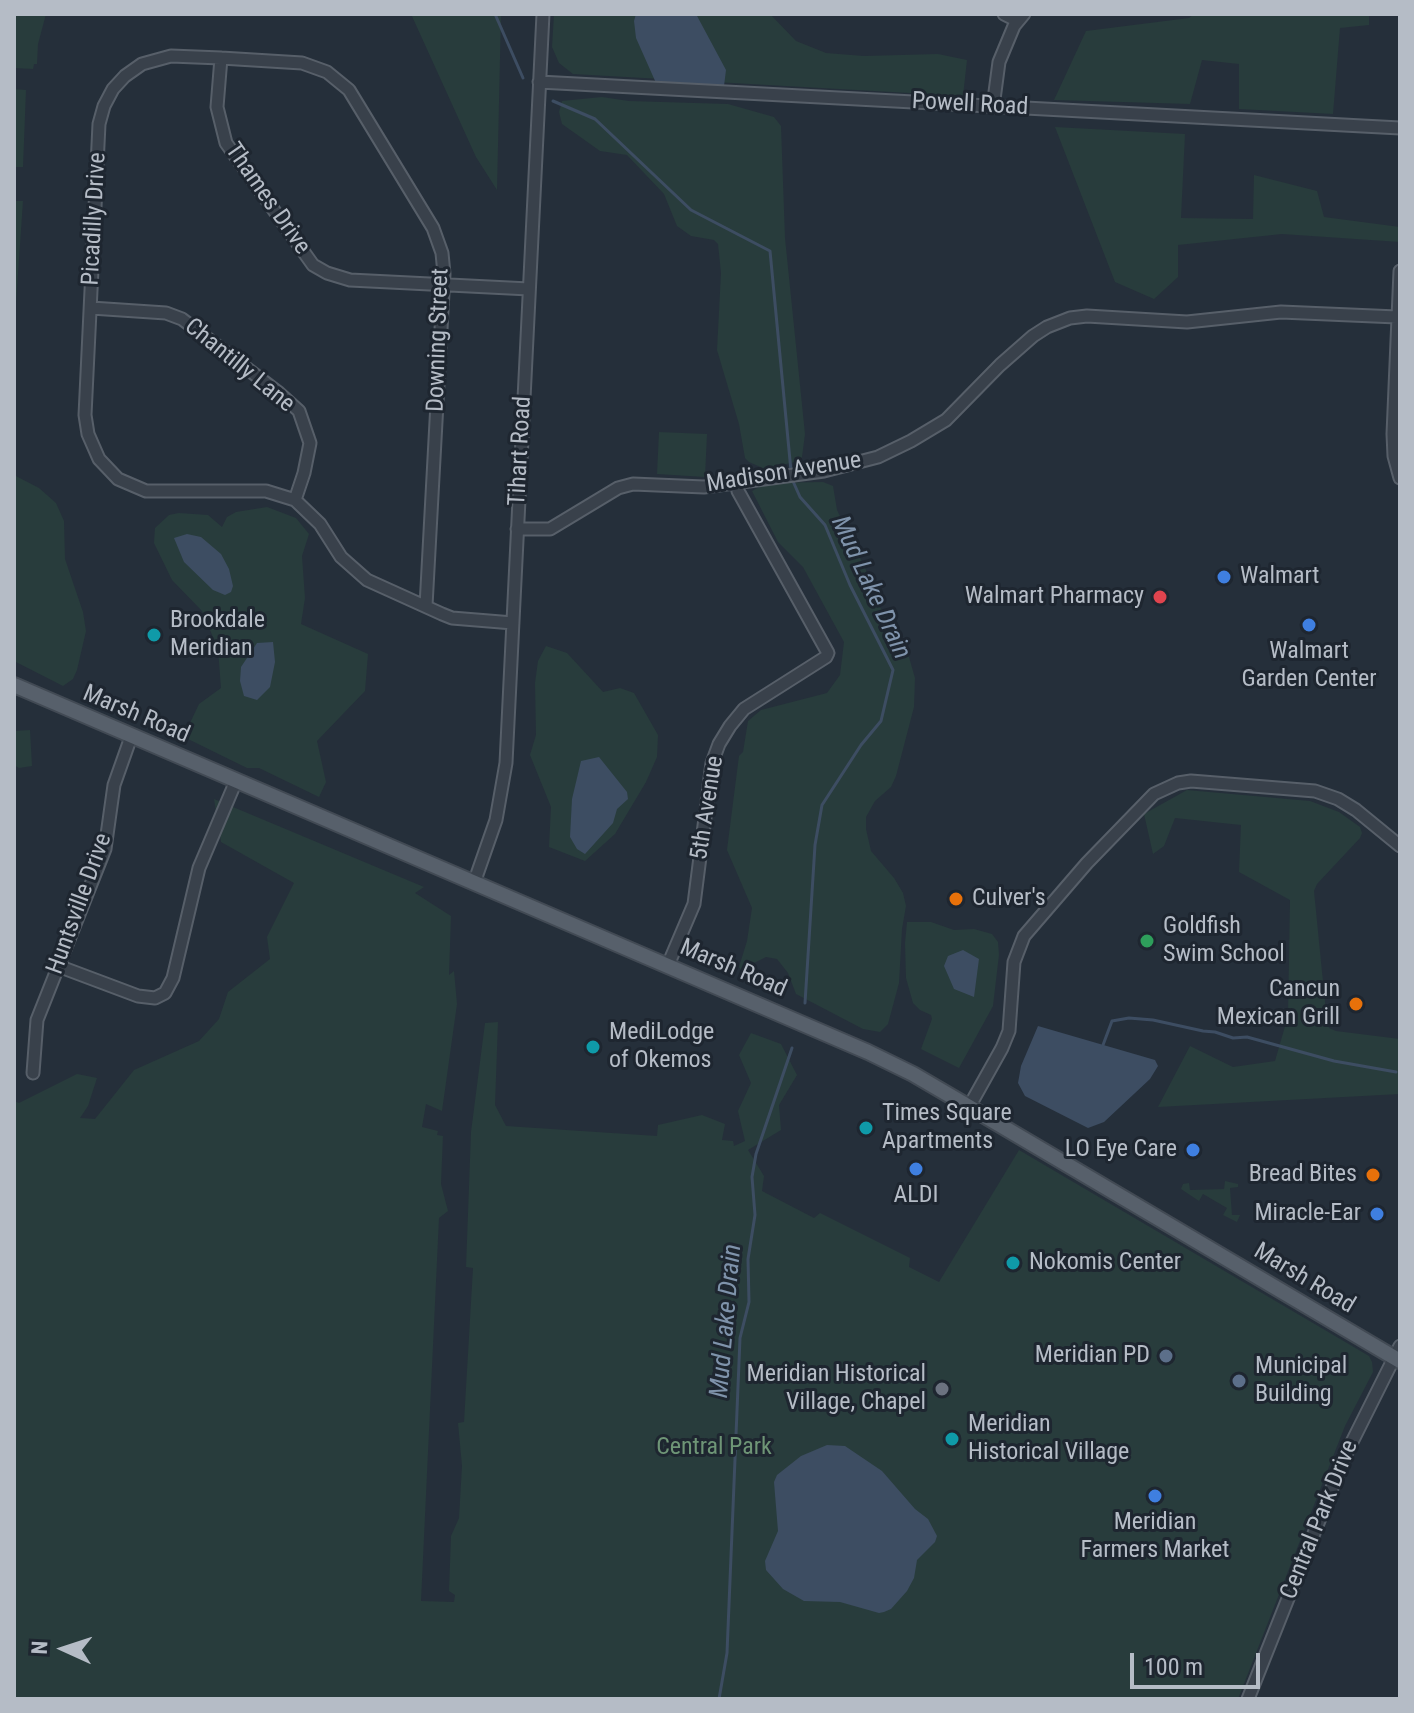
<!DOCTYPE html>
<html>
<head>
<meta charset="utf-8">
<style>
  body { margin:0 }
  #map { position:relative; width:1414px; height:1713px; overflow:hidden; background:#252f3a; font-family:"Roboto Condensed",sans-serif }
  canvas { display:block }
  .frame { position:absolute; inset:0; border:16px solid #b5bcc6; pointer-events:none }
  .north { position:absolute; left:24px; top:1609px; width:80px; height:80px; -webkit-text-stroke:6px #1e2630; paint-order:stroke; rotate:273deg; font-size:22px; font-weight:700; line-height:32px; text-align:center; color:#b5bcc6 }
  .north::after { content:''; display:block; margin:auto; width:28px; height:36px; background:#b5bcc6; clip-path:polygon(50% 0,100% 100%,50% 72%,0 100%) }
  .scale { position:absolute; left:1130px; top:1653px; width:130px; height:36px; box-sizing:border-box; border:4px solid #b5bcc6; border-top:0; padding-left:10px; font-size:24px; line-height:28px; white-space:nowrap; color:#b5bcc6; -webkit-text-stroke:6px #1e2630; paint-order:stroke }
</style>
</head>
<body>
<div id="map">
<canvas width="1414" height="1713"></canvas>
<div class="frame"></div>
<div class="north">N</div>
<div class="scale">100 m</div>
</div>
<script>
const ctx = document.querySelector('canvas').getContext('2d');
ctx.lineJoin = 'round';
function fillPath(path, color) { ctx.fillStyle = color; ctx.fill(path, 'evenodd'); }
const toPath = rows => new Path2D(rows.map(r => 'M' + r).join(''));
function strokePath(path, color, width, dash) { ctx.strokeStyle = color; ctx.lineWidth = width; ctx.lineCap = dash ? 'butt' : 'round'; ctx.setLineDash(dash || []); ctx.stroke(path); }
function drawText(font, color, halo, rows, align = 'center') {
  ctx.font = font + ' "Roboto Condensed",sans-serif'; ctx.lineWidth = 6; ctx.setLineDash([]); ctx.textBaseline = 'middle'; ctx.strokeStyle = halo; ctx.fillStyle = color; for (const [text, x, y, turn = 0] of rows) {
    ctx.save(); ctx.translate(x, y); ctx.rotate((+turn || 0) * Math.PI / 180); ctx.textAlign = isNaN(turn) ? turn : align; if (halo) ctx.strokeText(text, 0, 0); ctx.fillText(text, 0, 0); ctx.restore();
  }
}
const green = toPath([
  [14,14,46,14,38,44,37,64,34,64,33,69,14,68],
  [411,14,501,14,497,190,476,157],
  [554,14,770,14,796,41,826,53,864,56,938,54,967,60,963,96,573,74,559,63,552,47],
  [1194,14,1369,14,1369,25,1340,28,1333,114,1239,109,1239,64,1202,60,1190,104,1054,100,1086,31,1189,18],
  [14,89,26,90,23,167,14,167],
  [602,97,629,101,728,104,774,117,781,126,785,238,805,434,802,457,799,461,765,469,749,462,745,458,739,424,717,350,721,273,718,244,714,240,691,236,677,226,664,194,627,155,600,151,562,124,559,112,562,101],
  [1055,127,1185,134,1181,218,1253,219,1254,175,1317,191,1324,217,1400,227,1400,242,1282,234,1178,245,1178,277,1154,299,1115,282],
  [14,201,23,201,14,332],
  [659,432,707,434,705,477,657,474],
  [14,475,39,488,56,503,64,521,65,559,83,612,86,631,77,670,73,679,63,686,14,661],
  [823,482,833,486,837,510,866,570,878,604,907,650,915,678,914,707,896,776,891,787,875,801,866,817,866,829,871,851,894,878,903,893,906,906,902,929,899,983,888,1024,880,1032,863,1029,796,994,788,973,777,959,766,957,754,963,747,973,742,972,739,967,747,941,752,908,727,850,739,756,743,752,748,721,761,710,827,693,840,675,844,642,803,567,778,542,752,491,767,483],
  [267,507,296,518,309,534,302,556,305,598,301,624,368,654,365,691,317,741,326,782,319,797,259,768,247,768,188,739,189,725,199,704,221,688,218,649,202,611,172,580,154,543,155,528,169,515,179,513,208,515,222,527,227,517,236,512],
  [546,646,567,653,603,692,620,688,634,693,658,735,657,757,646,782,615,834,585,861,549,847,551,807,530,755,536,735,535,683,538,661],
  [30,730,32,766,19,768,14,765,14,731],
  [1187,790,1310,801,1339,812,1360,827,1362,833,1360,838,1317,884,1314,891,1327,1022,1329,1028,1336,1031,1400,1039,1400,1094,1158,1107,1190,1046,1233,1067,1275,1061,1288,1016,1290,900,1239,872,1241,825,1175,818,1164,846,1153,854,1144,814],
  [214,799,424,887,415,893,451,916,449,975,454,971,457,1004,442,1111,426,1104,422,1127,438,1131,437,1135,443,1136,441,1184,448,1211,439,1218,421,1601,454,1602,455,1595,449,1591,451,1536,459,1518,462,1466,458,1423,464,1422,473,1268,466,1267,471,1132,485,1023,498,1022,495,1105,506,1126,657,1136,658,1125,702,1115,725,1124,722,1140,733,1141,734,1146,745,1141,738,1111,751,1083,739,1055,751,1033,781,1044,797,1075,779,1105,781,1130,748,1150,764,1176,762,1191,814,1218,820,1213,910,1258,909,1267,939,1282,1019,1150,1369,1356,1372,1362,1373,1372,1345,1426,1238,1699,14,1699,14,1101,19,1103,77,1074,97,1078,88,1106,80,1118,95,1119,134,1070,199,1041,219,1019,228,992,270,959,267,937,294,883,221,842],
  [907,922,931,922,954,930,974,929,992,934,998,942,999,955,993,1006,959,1068,921,1049,932,1019,931,1015,920,1010,913,1003,906,978,905,943],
  [1225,1181,1238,1184,1238,1187,1230,1188,1232,1215,1240,1215,1237,1222,1223,1215,1227,1208,1203,1194,1199,1201,1181,1189,1183,1184,1189,1183,1190,1190,1224,1189]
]);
const water = toPath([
  [636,14,696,14,726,70,724,86,656,83,636,38,634,21],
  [187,534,201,537,221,554,229,569,233,586,231,592,225,595,213,590,184,562,174,538],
  [273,642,275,662,270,687,257,700,244,696,240,681,241,667,257,643],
  [599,757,627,792,628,799,617,809,613,823,585,854,577,849,570,837,572,799,581,761],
  [963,950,979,959,974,997,954,989,944,966,948,956],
  [1038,1026,1155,1060,1158,1066,1150,1079,1104,1122,1088,1128,1025,1096,1018,1083,1021,1066],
  [827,1445,845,1446,882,1471,915,1509,928,1519,937,1536,935,1542,917,1560,914,1578,907,1591,891,1609,884,1612,879,1613,840,1602,804,1601,783,1589,766,1570,765,1561,778,1531,774,1482,777,1475,801,1456]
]);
const stream = toPath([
  [495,14,523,78],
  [553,101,595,119,691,210,770,251,791,471],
  [792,479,800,497,825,525,850,585,893,670,881,721,861,745,822,805,815,845,805,1003],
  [1103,1045,1112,1021,1129,1018,1153,1020,1203,1031,1215,1032,1233,1038,1247,1037,1334,1061,1396,1072],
  [719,1699,727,1653,740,1338,749,1302,748,1259,755,1215,752,1177,756,1154,792,1048]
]);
const minor = toPath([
  [1004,14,1018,21],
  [221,58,217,107,226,143,313,265,327,273,350,280,529,289],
  [539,82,1400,128],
  [993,107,999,62,1014,26,1024,14],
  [1400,271,1393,434,1394,456,1400,478],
  [91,308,166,313,182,319,279,393,299,411,310,443,304,473,295,500],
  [517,529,550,529,618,488,633,484,704,487,824,471,878,457,911,441,946,420,1000,365,1033,336,1047,327,1070,318,1087,316,1187,322,1281,312,1397,317],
  [426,606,444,274,442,253,433,228,349,90,327,72,302,63,221,58,171,56,142,64,125,76,113,89,104,106,99,124,85,415,88,434,99,459,118,479,146,491,266,491,295,500,320,524,341,557,367,580,442,614,452,618,513,623],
  [474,883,496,820,506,763,543,14],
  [668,965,694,904,712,763,719,744,730,726,744,709,826,657,828,653,738,491,737,483],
  [58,966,138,996,155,998,165,993,173,978,199,868,236,781],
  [33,1073,37,1020,105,849,114,785,131,737],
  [969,1107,1002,1048,1009,1031,1014,962,1024,936,1087,863,1154,794,1178,783,1191,781,1315,791,1338,799,1356,810,1400,846],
  [1248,1699,1344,1458,1400,1346]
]);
const major = toPath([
  [14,685,868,1052,913,1074,983,1115,1400,1361]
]);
const markers = [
  [1224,577,8,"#3f7fe0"],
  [1160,597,8,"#e0444e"],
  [1309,625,8,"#3f7fe0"],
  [154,635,8,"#0f9aa8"],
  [956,899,8,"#e8710a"],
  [1147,941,8,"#2e9e5b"],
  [1356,1004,8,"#e8710a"],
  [593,1047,8,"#0f9aa8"],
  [866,1128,8,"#0f9aa8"],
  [1193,1150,8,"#3f7fe0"],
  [916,1169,8,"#3f7fe0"],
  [1373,1175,8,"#e8710a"],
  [1377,1214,8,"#3f7fe0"],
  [1013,1263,8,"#0f9aa8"],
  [1166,1356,8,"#5c6f8a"],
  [1239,1381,8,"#5c6f8a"],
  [942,1389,8,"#6b7280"],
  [952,1439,8,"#0f9aa8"],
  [1155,1496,8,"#3f7fe0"]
];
const streetNames = [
  ["Powell Road",970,105,3],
  ["Thames Drive",267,199,55],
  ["Picadilly Drive",95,219,-87],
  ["Downing Street",439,340,-88],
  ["Chantilly Lane",239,366,39],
  ["Tihart Road",521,451,-87],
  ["Madison Avenue",784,473,-9],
  ["Marsh Road",136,715,23],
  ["5th Avenue",708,808,-81],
  ["Huntsville Drive",80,904,-70],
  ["Marsh Road",733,969,23],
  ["Marsh Road",1304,1279,31],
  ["Central Park Drive",1320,1520,-68]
];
const poiNames = [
  ["Walmart",1240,577],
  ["Walmart Pharmacy",1144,597,"right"],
  ["Brookdale",170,621],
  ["Meridian",170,649],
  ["Walmart",1309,652,"center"],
  ["Garden Center",1309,680,"center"],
  ["Culver's",972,899],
  ["Goldfish",1163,927],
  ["Swim School",1163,955],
  ["Cancun",1340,990,"right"],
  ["Mexican Grill",1340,1018,"right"],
  ["MediLodge",609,1033],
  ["of Okemos",609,1061],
  ["Times Square",882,1114],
  ["Apartments",882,1142],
  ["LO Eye Care",1177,1150,"right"],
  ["Bread Bites",1357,1175,"right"],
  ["ALDI",916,1196,"center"],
  ["Miracle-Ear",1361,1214,"right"],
  ["Nokomis Center",1029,1263],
  ["Meridian PD",1150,1356,"right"],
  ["Municipal",1255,1367],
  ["Building",1255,1395],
  ["Meridian Historical",926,1375,"right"],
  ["Village, Chapel",926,1403,"right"],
  ["Meridian",968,1425],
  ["Historical Village",968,1453],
  ["Meridian",1155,1523,"center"],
  ["Farmers Market",1155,1551,"center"]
];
const parkNames = [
  ["Central Park",714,1448]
];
const waterNames = [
  ["Mud Lake Drain",870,588,65],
  ["Mud Lake Drain",727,1321,-85]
];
fillPath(green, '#283c3c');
fillPath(water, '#3d4d62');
strokePath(stream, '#3d4d62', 3);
strokePath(minor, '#575f69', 15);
strokePath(major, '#424a54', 18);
strokePath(minor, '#39414b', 11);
strokePath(major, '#57606b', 14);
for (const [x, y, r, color] of markers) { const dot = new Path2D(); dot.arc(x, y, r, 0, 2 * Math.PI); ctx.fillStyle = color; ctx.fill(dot); strokePath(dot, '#1e2630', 3); }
drawText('24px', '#b5bcc6', '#1e2630', streetNames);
drawText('24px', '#b5bcc6', '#1e2630', poiNames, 'left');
drawText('24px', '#6e9576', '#1e2630', parkNames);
drawText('italic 26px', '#7f93ab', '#1e2630', waterNames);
</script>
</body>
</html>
